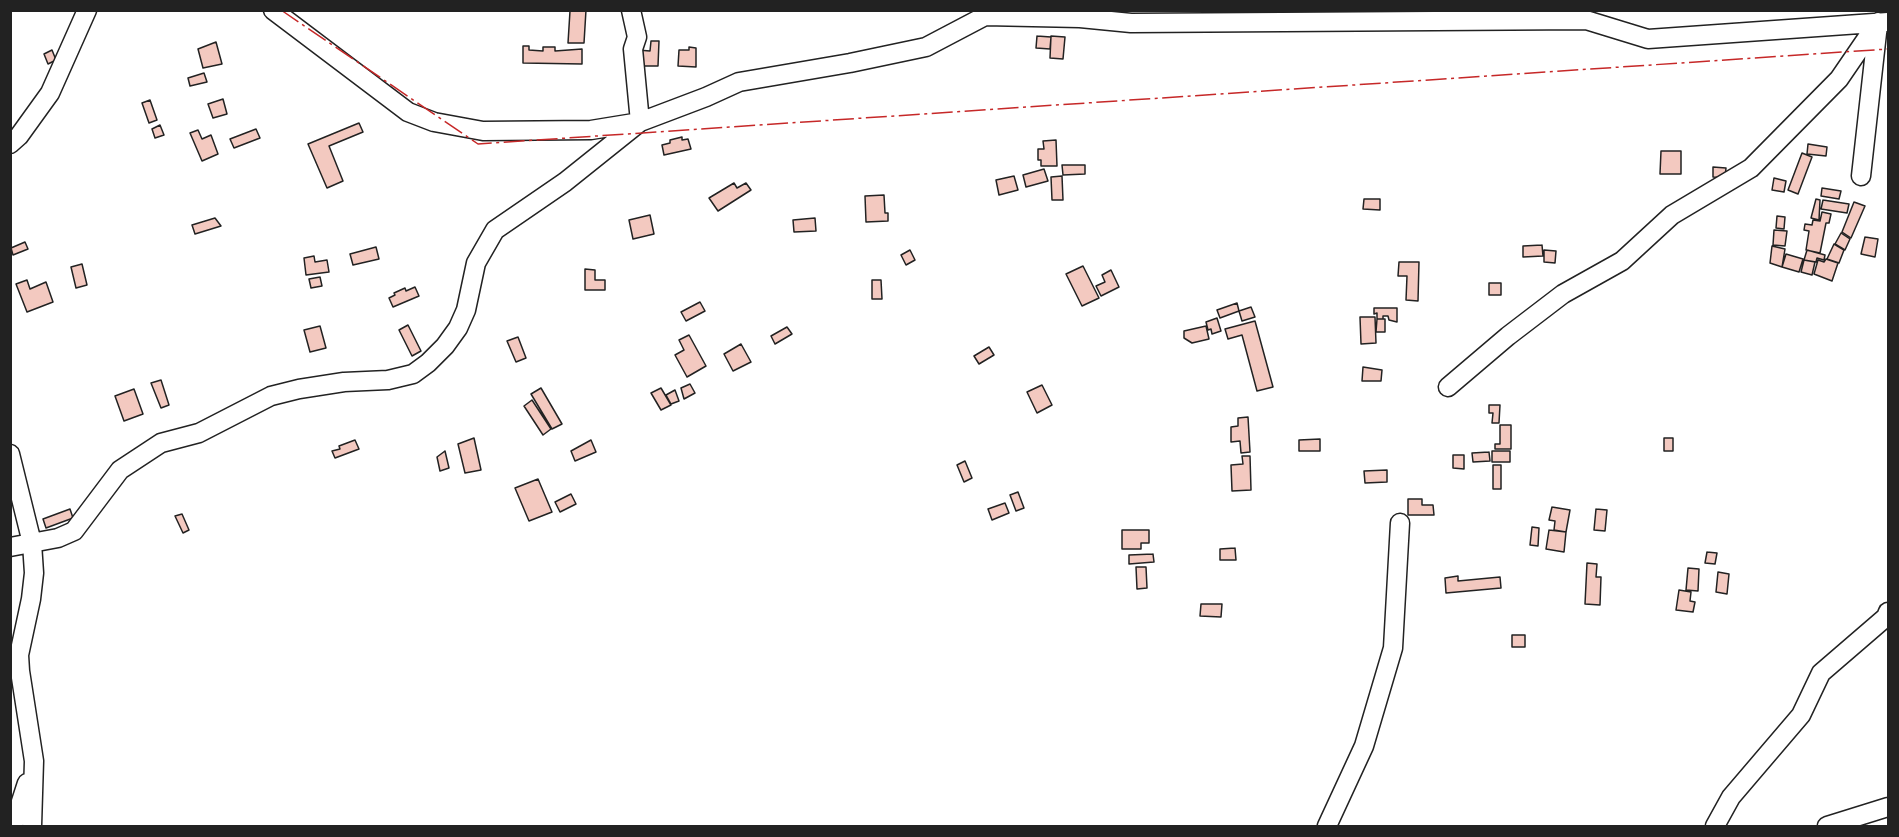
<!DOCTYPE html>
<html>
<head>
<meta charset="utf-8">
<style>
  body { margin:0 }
  #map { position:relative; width:1899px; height:837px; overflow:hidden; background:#fff; font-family:"Public Sans",sans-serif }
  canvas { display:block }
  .frame { position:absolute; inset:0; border:12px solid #222; pointer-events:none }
</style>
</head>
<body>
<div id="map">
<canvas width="1899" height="837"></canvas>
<div class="frame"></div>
</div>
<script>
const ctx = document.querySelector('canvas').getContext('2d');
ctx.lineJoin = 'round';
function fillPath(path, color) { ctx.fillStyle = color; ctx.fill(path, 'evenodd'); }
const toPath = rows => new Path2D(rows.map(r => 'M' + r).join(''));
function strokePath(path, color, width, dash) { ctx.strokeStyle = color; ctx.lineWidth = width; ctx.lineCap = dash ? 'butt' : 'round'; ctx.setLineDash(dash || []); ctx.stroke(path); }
const building = toPath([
  [581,10,586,10,584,43,568,43,570,11,581,10],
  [1037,36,1051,37,1050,49,1036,48,1037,36],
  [1051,36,1065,37,1063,59,1050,58,1051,36],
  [651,41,659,41,658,66,637,66,638,50,650,51,651,41],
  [216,42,222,64,203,68,198,49,216,42],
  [523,46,529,46,529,50,543,51,543,47,555,47,555,51,582,49,582,64,523,63,523,46],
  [689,47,696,48,696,67,678,66,679,50,689,50,689,47],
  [52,50,56,60,48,64,44,54,52,50],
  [204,73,207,82,190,86,188,78,204,73],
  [223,99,227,114,213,118,208,104,223,99],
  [150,100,157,120,149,123,142,103,150,100],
  [359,123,363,132,329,146,343,181,327,188,308,144,359,123],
  [160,125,164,135,155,138,152,129,160,125],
  [256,129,260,138,234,148,230,139,256,129],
  [198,130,202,139,211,135,218,154,202,161,190,133,198,130],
  [682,137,682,140,688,139,691,149,664,155,662,145,670,143,670,140,682,137],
  [1056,140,1057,166,1041,166,1041,160,1038,160,1038,149,1044,149,1043,141,1056,140],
  [1808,144,1827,147,1826,156,1807,154,1808,144],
  [1661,151,1681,151,1681,174,1660,174,1661,151],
  [1802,153,1812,157,1798,194,1788,190,1802,153],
  [1062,165,1085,165,1085,174,1063,175,1062,165],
  [1713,167,1726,168,1725,178,1713,177,1713,167],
  [1044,169,1048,181,1026,187,1023,175,1044,169],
  [1014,176,1018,190,999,195,996,180,1014,176],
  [1062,176,1063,200,1052,200,1051,177,1062,176],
  [1774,178,1786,181,1784,192,1772,190,1774,178],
  [734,183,737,188,746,183,751,190,718,211,709,198,734,183],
  [1822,188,1841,191,1839,199,1821,196,1822,188],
  [884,195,885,213,888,213,888,221,866,222,865,196,884,195],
  [1364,199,1380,199,1380,210,1363,209,1364,199],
  [1816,199,1820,200,1819,220,1811,218,1816,199],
  [1823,200,1849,204,1847,213,1821,209,1823,200],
  [1854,202,1865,206,1851,238,1842,232,1854,202],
  [1822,212,1831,214,1829,223,1826,223,1820,253,1806,250,1809,231,1804,230,1805,224,1812,225,1813,220,1820,221,1822,212],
  [650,215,654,234,633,239,629,220,650,215],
  [1777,216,1785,217,1784,229,1776,228,1777,216],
  [215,218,221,226,195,234,192,225,215,218],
  [815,218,816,231,794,232,793,220,815,218],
  [1774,230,1787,231,1785,246,1773,245,1774,230],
  [1841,233,1850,239,1845,250,1835,244,1841,233],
  [1865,237,1878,239,1875,257,1861,254,1865,237],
  [25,242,28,249,13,255,11,248,25,242],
  [1834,244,1844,250,1839,263,1827,259,1834,244],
  [1542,245,1543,256,1523,257,1523,246,1542,245],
  [1772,246,1785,249,1782,267,1770,263,1772,246],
  [376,247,379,259,353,265,350,254,376,247],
  [910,250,915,260,906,265,901,255,910,250],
  [1544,250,1556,251,1555,263,1544,262,1544,250],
  [1807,250,1825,255,1824,260,1817,258,1816,262,1804,260,1807,250],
  [1786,254,1803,259,1799,272,1782,267,1786,254],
  [314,256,315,262,327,260,329,272,306,275,304,258,314,256],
  [1826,259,1838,263,1832,281,1814,274,1818,260,1824,262,1826,259],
  [1804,260,1815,262,1812,275,1801,272,1804,260],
  [1399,262,1419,262,1418,301,1406,300,1407,276,1398,276,1399,262],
  [82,264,87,285,76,288,71,267,82,264],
  [1083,266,1099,298,1082,306,1066,274,1083,266],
  [585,269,595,270,595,280,605,280,605,290,585,290,585,269],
  [1111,270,1119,287,1101,296,1096,286,1105,282,1102,275,1111,270],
  [320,277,322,286,311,288,309,279,320,277],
  [27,280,30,289,46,282,53,302,27,312,16,284,27,280],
  [872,280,881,280,882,299,872,299,872,280],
  [1489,283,1501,283,1501,295,1489,295,1489,283],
  [415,287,419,296,393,307,389,298,395,295,394,293,405,288,406,291,415,287],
  [700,302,705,311,686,321,681,312,700,302],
  [1237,303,1239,311,1220,318,1217,310,1237,303],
  [1251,307,1255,317,1242,321,1239,311,1251,307],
  [1374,308,1397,308,1397,322,1389,320,1388,316,1383,316,1383,319,1377,319,1377,313,1374,314,1374,308],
  [1360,317,1375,317,1376,343,1361,344,1360,317],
  [1217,318,1221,331,1212,334,1211,329,1208,330,1206,322,1217,318],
  [1377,319,1385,319,1385,332,1376,332,1377,319],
  [1255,321,1273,387,1257,391,1242,335,1228,339,1225,329,1255,321],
  [408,325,421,351,412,356,399,330,408,325],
  [320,326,326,348,310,352,304,330,320,326],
  [1206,326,1209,339,1192,343,1184,338,1184,331,1206,326],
  [787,327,792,334,775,344,771,336,787,327],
  [689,335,706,366,687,377,675,355,684,350,679,340,689,335],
  [518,337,526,358,516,362,507,341,518,337],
  [741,344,751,362,733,371,724,354,741,344],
  [989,347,994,355,979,364,974,356,989,347],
  [1363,367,1382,370,1381,381,1362,381,1363,367],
  [161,380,169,405,161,408,151,383,161,380],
  [690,384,695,393,684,399,681,388,690,384],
  [1042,385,1052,405,1037,413,1027,392,1042,385],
  [541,388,562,424,552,429,531,394,541,388],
  [661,388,671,405,661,410,651,393,661,388],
  [134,389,143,414,124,421,115,396,134,389],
  [675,390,679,401,671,404,666,395,675,390],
  [532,400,551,429,543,435,524,406,532,400],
  [1489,405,1500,405,1499,423,1492,423,1493,413,1489,413,1489,405],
  [1248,417,1250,452,1241,453,1240,441,1231,442,1231,427,1238,426,1238,418,1248,417],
  [1500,425,1511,425,1511,449,1495,449,1495,444,1500,444,1500,425],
  [474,438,481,470,465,473,458,444,474,438],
  [1664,438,1673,438,1673,451,1664,451,1664,438],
  [1320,439,1320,451,1299,451,1299,440,1320,439],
  [355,440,359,449,335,458,332,451,340,449,339,446,355,440],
  [591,440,596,452,575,461,571,451,591,440],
  [445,451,449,468,440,471,437,457,445,451],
  [1492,451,1510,451,1510,462,1492,462,1492,451],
  [1489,452,1490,461,1473,462,1472,453,1489,452],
  [1453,455,1464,455,1464,469,1453,468,1453,455],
  [1242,456,1250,456,1251,490,1232,491,1231,465,1243,464,1242,456],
  [965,461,972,478,964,482,957,465,965,461],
  [1493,465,1501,465,1501,489,1493,489,1493,465],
  [1387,470,1387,482,1365,483,1364,471,1387,470],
  [538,479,552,512,529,521,515,488,538,479],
  [1018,492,1024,508,1016,511,1010,495,1018,492],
  [571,494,576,504,560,512,555,502,571,494],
  [1408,499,1422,499,1422,505,1433,505,1434,515,1408,515,1408,499],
  [1005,503,1009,513,992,520,988,509,1005,503],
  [1552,507,1570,510,1566,532,1554,530,1555,521,1549,520,1552,507],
  [70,509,73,518,46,528,43,519,70,509],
  [1596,509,1607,510,1605,531,1594,530,1596,509],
  [182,514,189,530,183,533,175,516,182,514],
  [1532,527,1539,528,1538,546,1530,545,1532,527],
  [1122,530,1149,530,1149,543,1141,543,1141,549,1122,549,1122,530],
  [1549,530,1566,532,1564,552,1546,549,1549,530],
  [1235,548,1236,560,1220,560,1220,549,1235,548],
  [1707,552,1717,553,1715,564,1705,563,1707,552],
  [1153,554,1154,562,1129,564,1129,555,1153,554],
  [1587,563,1597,564,1596,577,1601,577,1600,605,1585,604,1587,563],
  [1136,567,1146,567,1147,588,1137,589,1136,567],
  [1688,568,1699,569,1698,591,1686,590,1688,568],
  [1718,572,1729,574,1727,594,1716,592,1718,572],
  [1458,576,1458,581,1500,577,1501,588,1446,593,1445,578,1458,576],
  [1679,590,1691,592,1690,601,1695,602,1693,612,1676,610,1679,590],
  [1201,604,1222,604,1221,617,1200,616,1201,604],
  [1512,635,1525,635,1525,647,1512,647,1512,635]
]);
const minor = toPath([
  [273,10,408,112,434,122,483,131,591,130,640,122,706,97,739,82,850,63,926,47,985,16,1080,18,1131,23,1586,20,1648,39,1888,22],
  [10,144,19,136,50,93,87,10],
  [1861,176,1878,24],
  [1448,387,1508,336,1563,294,1622,261,1672,215,1751,168,1839,79,1878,22],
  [10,454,32,543,34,573,31,599,19,655,20,671,34,761,32,826],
  [10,547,58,538,74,531,120,470,161,443,199,433,271,396,299,389,344,382,388,380,413,374,428,363,445,346,458,328,466,310,476,263,495,230,565,182,640,122,633,49,637,37,631,10],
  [13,826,27,783],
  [1327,826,1364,746,1393,648,1400,523],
  [1715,826,1731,797,1801,715,1821,673,1886,617,1888,612],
  [1827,826,1888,807]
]);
const power = toPath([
  [281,10,478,144,1888,49]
]);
fillPath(building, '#f3c9c0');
strokePath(building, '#222', 1.5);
strokePath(minor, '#222', 21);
strokePath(minor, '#fff', 18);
strokePath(power, '#c62828', 1.5, [21, 4.5, 3, 4.5]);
</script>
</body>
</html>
